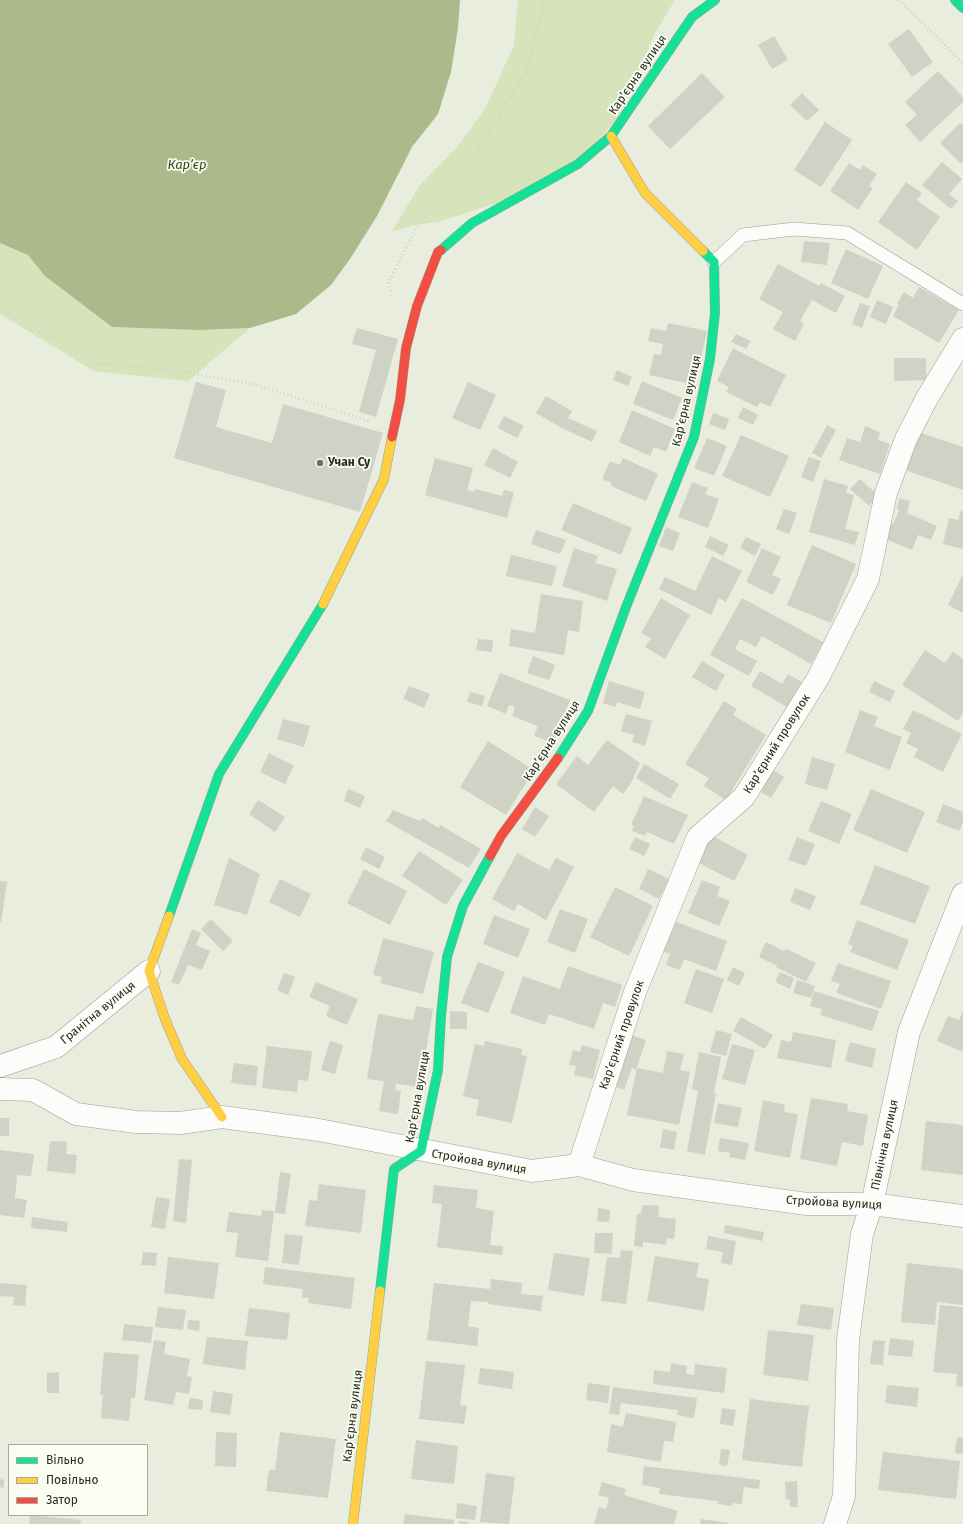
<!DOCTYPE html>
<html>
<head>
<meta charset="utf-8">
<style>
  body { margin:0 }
  #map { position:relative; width:963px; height:1524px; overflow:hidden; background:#e8eddd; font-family:"Fira Sans",sans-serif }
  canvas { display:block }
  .legend { position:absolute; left:8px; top:1444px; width:140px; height:72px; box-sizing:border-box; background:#fafef2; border:1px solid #a6aa9e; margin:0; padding:5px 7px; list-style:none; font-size:12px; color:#282c20 }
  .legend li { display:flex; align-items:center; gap:8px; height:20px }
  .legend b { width:20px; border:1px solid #a6aa9e }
</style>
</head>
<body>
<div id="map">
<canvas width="963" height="1524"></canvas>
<ul class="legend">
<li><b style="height:5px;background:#16e098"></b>Вільно</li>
<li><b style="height:5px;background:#ffcf43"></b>Повільно</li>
<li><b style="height:5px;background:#f24e42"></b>Затор</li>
</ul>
</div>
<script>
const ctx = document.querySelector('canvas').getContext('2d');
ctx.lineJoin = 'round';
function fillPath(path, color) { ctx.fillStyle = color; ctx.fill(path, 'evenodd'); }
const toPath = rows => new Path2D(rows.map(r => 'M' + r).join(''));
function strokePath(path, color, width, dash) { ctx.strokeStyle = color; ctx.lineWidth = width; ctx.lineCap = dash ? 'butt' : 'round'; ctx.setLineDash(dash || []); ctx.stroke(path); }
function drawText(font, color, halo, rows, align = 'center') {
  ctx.font = font + ' "Fira Sans",sans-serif'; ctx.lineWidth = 3.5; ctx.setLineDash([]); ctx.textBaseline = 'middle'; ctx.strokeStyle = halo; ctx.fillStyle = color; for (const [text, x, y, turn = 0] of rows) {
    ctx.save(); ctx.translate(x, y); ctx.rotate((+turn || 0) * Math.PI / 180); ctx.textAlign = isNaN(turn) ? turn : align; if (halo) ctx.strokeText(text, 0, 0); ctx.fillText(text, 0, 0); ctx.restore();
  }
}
const green = toPath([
  [518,0,675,0,655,33,617,120,585,154,518,196,438,222,421,224,392,231,420,185,458,146,486,107,514,45],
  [0,243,28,255,45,276,112,327,199,330,250,328,188,381,94,371,0,314]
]);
const water = toPath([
  [0,0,460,0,458,28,451,72,438,114,412,147,377,216,350,259,331,285,296,314,250,328,199,330,112,327,45,276,28,255,0,243]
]);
const building = toPath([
  [909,29,933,62,912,77,888,44],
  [774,36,788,60,772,69,758,45],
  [938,71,963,97,963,102,920,142,905,125,917,115,905,102],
  [702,73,725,97,670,149,648,126],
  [802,93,819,110,807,121,790,105],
  [825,122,852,140,821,187,794,170],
  [960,123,963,125,963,162,961,164,940,143],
  [942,162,962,179,949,194,958,201,951,209,922,185],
  [849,163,860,170,863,165,877,174,869,186,873,188,858,210,830,191],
  [906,182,922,193,917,200,940,217,917,250,878,222],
  [804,241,830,243,827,265,801,262],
  [846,249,883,266,868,299,831,283],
  [778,264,819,286,821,283,845,296,836,313,812,300,800,321,804,324,795,341,773,329,783,312,759,299],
  [919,287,959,310,939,343,893,316,899,305,897,304,904,292,913,298],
  [877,300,893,307,886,324,870,317],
  [860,303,870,306,862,328,852,324],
  [668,323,707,331,695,385,649,375,654,354,661,355,663,344,648,341,651,328,666,331],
  [357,328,398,339,376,417,359,412,376,350,352,344],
  [736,334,751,341,746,349,731,342],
  [733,348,786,375,770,407,760,402,757,407,726,392,729,387,717,381],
  [894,358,926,358,926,380,894,381],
  [617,370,632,377,628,386,613,380],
  [642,381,682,398,673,420,633,404],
  [196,382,226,390,216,427,272,443,283,404,383,433,360,512,174,458],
  [468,382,496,395,480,430,452,418],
  [546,396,572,411,568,418,597,431,592,442,562,428,536,413],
  [743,407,758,415,753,425,738,418],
  [632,410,675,429,666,452,654,447,650,456,619,442],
  [713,413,729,419,725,430,709,424],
  [504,416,524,426,517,438,498,428],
  [827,425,836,430,821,458,812,453],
  [865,426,880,432,878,440,890,444,880,474,839,460,847,438,860,442],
  [918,432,963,447,963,490,905,470],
  [741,435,789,456,770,497,722,476],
  [707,438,727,446,714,476,694,468],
  [493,448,518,462,510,478,484,465],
  [809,457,821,461,813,482,801,477],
  [435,458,473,468,467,490,474,492,475,489,502,496,504,490,514,492,507,518,425,495],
  [623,458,658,474,646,501,611,486,612,483,602,479,610,461,620,465],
  [824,479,848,486,846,493,854,495,845,529,859,532,855,545,809,532],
  [860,479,878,495,869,506,850,489],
  [692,482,708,488,705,494,719,499,708,528,678,517],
  [899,498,910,501,907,513,937,526,931,540,918,535,912,550,883,538,890,522,893,524,899,510,897,509],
  [573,503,632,528,621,555,561,530],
  [784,509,797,513,789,534,776,529],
  [961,510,963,511,963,549,943,544,949,518,958,520],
  [666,527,680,533,673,551,659,546],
  [536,530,566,540,560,554,531,544],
  [710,536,729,545,723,556,705,547],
  [746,537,761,544,755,556,740,548],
  [812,545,856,564,831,623,787,605],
  [574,548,598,556,595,563,617,569,607,601,562,586],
  [762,548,781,557,772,575,781,579,773,595,746,582],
  [511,555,557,566,552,586,506,576],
  [712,556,742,571,726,602,719,598,711,615,659,589,665,577,695,591],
  [963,574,963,613,948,605],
  [541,594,583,601,579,632,568,630,564,655,509,646,511,629,535,633],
  [661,598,690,615,665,659,645,647,651,638,641,633],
  [742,598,823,642,811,664,762,636,756,647,740,639,735,649,757,661,749,676,710,655],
  [478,639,493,640,492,652,476,650],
  [925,650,945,663,953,652,963,659,963,713,958,721,902,685],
  [533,656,555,665,549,680,527,673],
  [702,661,725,675,716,691,692,677],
  [760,671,782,684,788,674,802,682,787,707,751,686],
  [500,673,570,700,553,743,534,736,538,726,512,716,515,707,509,705,506,714,487,706],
  [609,681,645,692,640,709,617,702,616,707,603,703],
  [874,681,895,691,890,702,869,692],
  [409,686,430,694,424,708,403,699],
  [470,692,485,696,482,706,467,702],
  [724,701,737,709,733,715,766,735,726,800,704,786,709,778,685,764],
  [860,710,878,717,874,726,902,737,890,770,845,752],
  [913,710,962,734,943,772,914,757,918,749,906,743,911,733,903,729],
  [626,714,652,721,645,746,632,742,634,735,621,731],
  [283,719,310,726,304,747,277,739],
  [607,740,640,763,631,783,623,794,613,786,594,812,556,784,577,756,588,765],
  [488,741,534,770,506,815,460,787],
  [269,753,294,766,285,784,260,772],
  [812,757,835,764,827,790,805,784],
  [644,764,679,784,670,799,636,778],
  [773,770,784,777,771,798,761,792],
  [348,789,365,796,360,808,344,801],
  [871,789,925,812,907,853,853,830],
  [644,796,688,815,674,844,647,832,645,836,632,831,634,826,631,825],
  [258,800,285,817,275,832,249,814],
  [821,801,852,814,839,844,808,831],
  [943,804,963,812,963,822,959,831,936,822],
  [535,807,549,816,535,837,522,829],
  [393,810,420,821,422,818,439,828,440,825,481,849,469,868,386,821],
  [711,835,748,855,734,881,697,862],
  [635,837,650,844,644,856,629,849],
  [797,837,815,844,806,866,788,860],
  [366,847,385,857,379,869,360,859],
  [419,851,463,880,446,905,402,876],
  [517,853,549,870,556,858,574,867,546,920,518,904,514,911,492,899],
  [229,858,260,874,247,915,214,905],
  [875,865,930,886,915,924,860,904],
  [364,869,407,891,390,925,347,903],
  [648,869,669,879,659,899,639,889],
  [280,879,311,894,300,917,269,902],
  [702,880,720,887,717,896,730,901,719,926,688,913],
  [0,881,7,882,1,922,0,922],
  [615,887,653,906,629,956,590,937],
  [795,888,816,896,810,910,790,902],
  [560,909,588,919,575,953,547,942],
  [494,915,530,929,518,958,483,944],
  [211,919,233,941,223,951,201,929],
  [671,920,727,941,716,971,684,959,680,970,666,965,670,954,659,950],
  [857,920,909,940,897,970,850,952,853,946,848,944],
  [192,929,201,933,196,945,210,951,202,970,188,965,179,985,171,982],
  [383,938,434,952,423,994,380,983,382,977,373,975],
  [766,942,784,951,786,949,816,963,806,982,776,967,777,966,759,957],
  [478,962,505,972,488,1013,461,1003],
  [838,963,891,981,881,1009,836,993,840,984,831,981],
  [568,966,622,985,615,1007,603,1003,594,1029,549,1014,545,1025,510,1013,523,976,560,989],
  [733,967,745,973,739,986,727,980],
  [696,969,724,979,712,1013,684,1003],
  [780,972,794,978,790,989,775,982],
  [284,973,295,977,288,995,277,990],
  [797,980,815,986,811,998,793,993],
  [316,982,358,999,347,1025,326,1016,330,1006,309,997],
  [814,991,879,1011,872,1031,820,1015,822,1009,810,1006],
  [416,1006,433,1009,420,1087,396,1084,395,1090,401,1091,398,1114,379,1111,384,1081,367,1079,378,1014,413,1020],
  [450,1011,467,1012,467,1029,450,1029],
  [963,1011,963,1052,937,1041,948,1016,959,1020],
  [741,1017,773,1035,765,1049,733,1031],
  [716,1030,732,1034,726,1056,710,1052],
  [793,1032,836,1040,831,1068,777,1058,781,1040,791,1042],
  [629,1034,646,1040,636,1070,632,1068,624,1090,609,1084],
  [330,1041,343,1045,335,1074,321,1070],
  [485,1041,522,1049,521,1055,527,1056,512,1123,476,1115,479,1100,463,1096,475,1044,484,1046],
  [850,1042,876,1049,872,1068,845,1061],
  [732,1044,755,1050,745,1085,722,1079],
  [582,1045,600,1050,593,1079,574,1075,576,1066,569,1065,573,1050,580,1052],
  [267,1046,312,1051,308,1081,298,1080,297,1092,262,1088],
  [667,1051,684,1054,680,1070,690,1072,679,1125,627,1115,637,1068,663,1073],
  [699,1052,721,1057,714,1093,716,1093,705,1155,687,1151,698,1091,692,1089],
  [234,1063,258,1066,256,1086,231,1083],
  [811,1098,848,1104,847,1111,868,1115,863,1146,842,1142,837,1166,800,1159],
  [763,1100,785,1105,784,1112,798,1114,790,1158,754,1151],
  [718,1103,742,1108,738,1127,714,1123],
  [0,1118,9,1118,9,1136,0,1136],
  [926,1121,963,1125,963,1175,921,1170],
  [663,1129,677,1132,674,1150,660,1147],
  [720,1138,749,1143,745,1160,729,1157,730,1153,718,1151],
  [50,1141,67,1142,66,1154,77,1155,75,1174,47,1171],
  [0,1150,34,1154,31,1176,17,1175,15,1198,27,1200,24,1218,0,1215],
  [179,1159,192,1160,186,1223,173,1221],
  [280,1172,291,1174,285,1214,275,1213],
  [319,1184,366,1190,361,1233,305,1226,309,1200,317,1201],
  [434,1185,478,1190,476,1208,494,1211,490,1245,503,1246,502,1255,437,1247,442,1204,432,1203],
  [156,1197,170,1199,165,1229,151,1227],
  [642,1205,659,1206,658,1217,676,1219,674,1239,667,1238,666,1245,643,1242,643,1247,634,1246,637,1214,641,1214],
  [598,1208,610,1210,609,1222,597,1221],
  [262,1210,274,1211,268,1261,235,1257,238,1233,226,1232,229,1212,261,1216],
  [32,1217,68,1222,67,1232,31,1228],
  [725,1225,764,1232,762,1241,724,1233],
  [595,1233,613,1233,612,1254,594,1253],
  [285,1234,303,1236,299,1265,282,1263],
  [708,1236,736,1241,732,1265,721,1263,723,1252,706,1249],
  [621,1250,633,1251,626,1304,601,1301,607,1257,620,1258],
  [143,1252,157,1253,156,1266,141,1265],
  [554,1253,590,1258,584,1296,548,1290],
  [655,1256,699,1263,696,1277,709,1279,704,1311,647,1301],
  [168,1257,219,1263,214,1299,164,1293],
  [907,1263,963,1269,963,1305,937,1302,935,1325,901,1322],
  [265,1267,355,1278,351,1309,308,1303,309,1298,302,1297,303,1289,263,1284],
  [491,1279,522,1283,521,1294,543,1296,541,1311,488,1304,488,1302,471,1301,468,1326,479,1328,477,1346,427,1340,434,1283,490,1289],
  [0,1283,27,1285,25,1306,13,1305,14,1297,0,1296],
  [801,1304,834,1308,831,1330,797,1325],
  [940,1305,963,1307,963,1387,956,1386,957,1374,933,1372],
  [158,1307,186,1310,183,1330,155,1327],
  [249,1308,290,1313,287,1340,245,1336],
  [188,1320,200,1321,199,1331,187,1329],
  [124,1324,153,1327,151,1343,122,1340],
  [768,1330,814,1335,808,1381,763,1375],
  [207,1337,248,1341,245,1370,203,1364],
  [890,1338,914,1341,912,1357,888,1355],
  [154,1340,166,1342,164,1354,190,1359,187,1376,192,1377,189,1394,176,1392,173,1405,144,1400],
  [873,1340,885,1341,883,1365,870,1364],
  [104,1352,139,1355,135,1398,131,1398,129,1421,101,1418,103,1395,100,1395],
  [426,1361,465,1365,460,1405,467,1406,464,1424,419,1419],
  [671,1363,687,1366,686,1374,694,1375,695,1364,727,1368,724,1393,653,1384,654,1370,670,1372],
  [480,1368,514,1372,512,1389,478,1384],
  [59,1372,59,1393,47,1393,47,1373],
  [588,1383,610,1386,608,1403,586,1400],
  [887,1385,919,1388,917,1407,885,1403],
  [613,1387,697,1398,694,1418,677,1415,678,1410,621,1403,619,1415,609,1414],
  [213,1391,233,1394,230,1415,210,1412],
  [190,1398,203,1400,202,1410,188,1409],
  [750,1399,809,1406,802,1467,742,1460],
  [722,1408,736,1410,733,1426,720,1424],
  [626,1413,676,1422,673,1442,664,1441,661,1462,607,1452,611,1424,623,1427],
  [216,1432,237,1433,236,1467,215,1466],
  [280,1432,336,1439,328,1498,266,1491,269,1470,275,1470],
  [957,1437,963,1438,963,1454,955,1453],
  [416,1440,458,1446,454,1484,411,1479],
  [721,1449,730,1450,727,1466,719,1465],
  [883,1452,960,1461,956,1499,878,1490],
  [644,1466,760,1480,759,1489,744,1487,742,1504,733,1503,732,1506,718,1504,718,1501,659,1494,660,1488,642,1485],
  [486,1473,515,1477,509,1524,480,1522],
  [0,1479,4,1480,4,1488,0,1487],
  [797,1481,798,1507,790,1507,790,1499,786,1500,785,1482],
  [602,1482,626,1489,624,1495,678,1511,674,1524,594,1524,599,1507,606,1509,609,1498,598,1495],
  [457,1503,477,1506,475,1520,456,1518],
  [405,1514,454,1520,454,1524,403,1524],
  [30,1515,81,1520,80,1524,29,1524],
  [701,1519,729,1523,729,1524,700,1524],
  [459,1521,469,1522,468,1524,459,1524]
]);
const path = toPath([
  [899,0,963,63],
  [392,295,388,283,415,230,479,148,526,72,544,4,544,0],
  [0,311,12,315,95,363,180,371,257,385,369,421]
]);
const lane = toPath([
  [714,262,743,235,794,229,847,233,963,304]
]);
const street = toPath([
  [0,1066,56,1047,149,971],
  [0,1089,33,1090,76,1114,136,1122,180,1123,222,1117,319,1130,532,1171,579,1165,633,1180,807,1204,872,1204,963,1216],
  [579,1165,635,992,698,837,744,797,818,678,868,579,886,493,906,439,927,398,963,339],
  [835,1524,844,1496,848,1340,862,1234,872,1204,909,1032,963,894]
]);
const fast = toPath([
  [955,0,963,8],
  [441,250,472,223,578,164,611,136,692,17,715,0],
  [558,758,588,711,626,607,694,437,710,359,715,313,714,262,703,251],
  [169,916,219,774,323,604],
  [380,1291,394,1169,421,1151,438,1070,441,1016,447,957,463,906,490,856]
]);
const slow = toPath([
  [611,136,645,193,703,251],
  [323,604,384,479,392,437],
  [169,916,149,971,165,1019,182,1059,222,1117],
  [353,1524,380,1291]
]);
const jam = toPath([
  [392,437,400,400,406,348,417,306,438,252,441,250],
  [490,856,501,836,558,758]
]);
const markers = [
  [320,463,4,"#6b7062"]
];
const streetNames = [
  ["Карʼєрна вулиця",638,75,-56],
  ["Карʼєрна вулиця",687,401,-77],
  ["Карʼєрна вулиця",552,741,-57],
  ["Карʼєрний провулок",777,744,-58],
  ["Гранітна вулиця",98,1013,-39],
  ["Карʼєрний провулок",622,1035,-71],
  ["Карʼєрна вулиця",418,1097,-80],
  ["Північна вулиця",885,1145,-78],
  ["Стройова вулиця",479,1162,10],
  ["Стройова вулиця",834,1203,3],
  ["Карʼєрна вулиця",353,1416,-83]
];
const poiNames = [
  ["Учан Су",328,463]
];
const waterNames = [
  ["Кар’єр",187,165]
];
fillPath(green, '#d7e3bb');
fillPath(water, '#acb98b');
fillPath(building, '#ced3c5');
strokePath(lane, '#9da194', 14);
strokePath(street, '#9da194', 23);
strokePath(fast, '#9da194', 10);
strokePath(slow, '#9da194', 10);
strokePath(jam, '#9da194', 10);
strokePath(path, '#cdd0ca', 2.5, [1, 3]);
strokePath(lane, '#fcfcfa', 13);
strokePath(street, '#fcfcfa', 22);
strokePath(fast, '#16e098', 9);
strokePath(slow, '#ffcf43', 9);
strokePath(jam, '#f24e42', 9);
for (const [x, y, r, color] of markers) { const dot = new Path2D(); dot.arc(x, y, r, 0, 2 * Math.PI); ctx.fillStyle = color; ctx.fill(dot); strokePath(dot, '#fafef2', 1.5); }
drawText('12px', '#282c20', '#fafef2', streetNames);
drawText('bold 12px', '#282c20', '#fafef2', poiNames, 'left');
drawText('italic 13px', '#384316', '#fafef2', waterNames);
</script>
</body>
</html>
